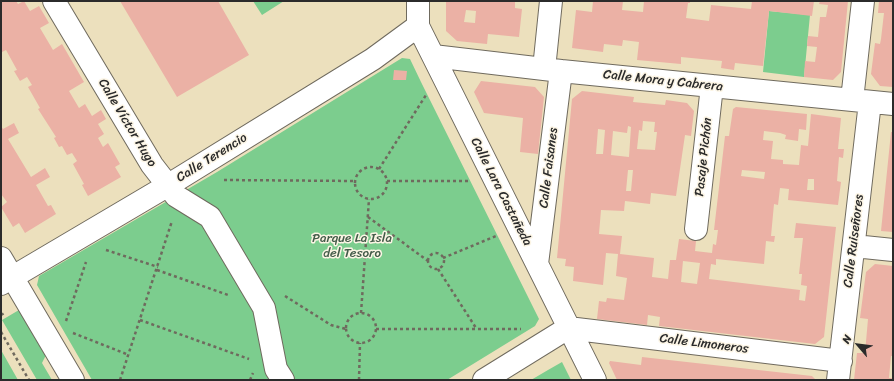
<!DOCTYPE html>
<html>
<head>
<meta charset="utf-8">
<style>
  body { margin:0 }
  #map { position:relative; width:894px; height:381px; overflow:hidden; background:#ece0bd; font-family:Sriracha,sans-serif }
  canvas { display:block }
  .frame { position:absolute; inset:0; border:2px solid #2b2b2b; pointer-events:none }
  .north { position:absolute; left:838px; top:325px; width:40px; height:40px; -webkit-text-stroke:3px #fcf5e5; paint-order:stroke; rotate:298deg; font-size:11px; font-weight:700; line-height:16px; text-align:center; color:#2b2b2b }
  .north::after { content:''; display:block; margin:auto; width:14px; height:18px; background:#2b2b2b; clip-path:polygon(50% 0,100% 100%,50% 72%,0 100%) }
</style>
</head>
<body>
<div id="map">
<canvas width="894" height="381"></canvas>
<div class="frame"></div>
<div class="north">N</div>
</div>
<script>
const ctx = document.querySelector('canvas').getContext('2d');
ctx.lineJoin = 'round';
function fillPath(path, color) { ctx.fillStyle = color; ctx.fill(path, 'evenodd'); }
const toPath = rows => new Path2D(rows.map(r => 'M' + r).join(''));
function strokePath(path, color, width, dash) { ctx.strokeStyle = color; ctx.lineWidth = width; ctx.lineCap = dash ? 'butt' : 'round'; ctx.setLineDash(dash || []); ctx.stroke(path); }
function drawText(font, color, halo, rows, align = 'center') {
  ctx.font = font + ' Sriracha,sans-serif'; ctx.lineWidth = 3; ctx.setLineDash([]); ctx.textBaseline = 'middle'; ctx.strokeStyle = halo; ctx.fillStyle = color; for (const [text, x, y, turn = 0] of rows) {
    ctx.save(); ctx.translate(x, y); ctx.rotate((+turn || 0) * Math.PI / 180); ctx.textAlign = isNaN(turn) ? turn : align; if (halo) ctx.strokeText(text, 0, 0); ctx.fillText(text, 0, 0); ctx.restore();
  }
}
const green = toPath([
  [253,1,284,1,262,15],
  [769,11,810,15,804,77,763,72],
  [402,58,410,59,421,82,539,319,535,326,447,380,92,380,37,285,39,276,217,172],
  [19,310,46,355,42,363,52,380,37,380,2,320],
  [1,350,18,380,1,380],
  [562,362,571,380,531,380,548,370]
]);
const building = toPath([
  [1,1,16,1,18,4,24,1,30,11,39,6,49,23,40,28,53,50,62,44,84,82,69,91,79,108,85,104,92,116,101,110,106,119,98,124,104,134,98,138,103,147,108,143,120,164,115,167,121,177,88,196,82,185,84,184,73,164,77,161,72,153,67,155,62,146,59,147,54,138,56,137,38,109,40,108,28,87,32,85,27,77,20,81,14,71,17,70,6,50,2,52,1,49],
  [120,1,218,1,249,55,177,97],
  [446,1,515,1,515,8,522,9,519,37,488,34,487,44,457,41,446,31],
  [466,10,476,11,475,23,464,22],
  [593,1,623,1,622,10,643,12,644,1,690,1,690,3,688,3,686,18,709,21,711,5,751,9,752,1,814,1,812,16,769,11,763,66,735,63,734,70,721,68,722,61,681,57,681,64,637,60,639,42,623,40,622,46,604,44,603,52,572,48,576,10,592,12],
  [820,1,848,1,841,72,833,80,804,77,805,61,815,62,817,47,807,46,808,36,818,37,820,17,826,17,828,5,819,4],
  [879,1,893,1,893,87,880,86,871,74,875,43,880,44,881,39,884,13,878,13],
  [394,70,407,71,406,80,393,80],
  [481,81,535,87,544,97,538,154,520,152,523,118,484,113,474,92],
  [582,91,634,97,633,102,665,105,666,100,687,103,694,111,691,136,685,135,676,196,651,193,650,204,625,201,624,211,601,210,599,234,622,236,620,254,654,258,652,277,668,279,670,260,676,260,679,239,696,241,695,251,712,253,713,244,716,245,718,230,714,230,725,136,729,136,733,109,736,107,807,114,806,130,799,129,798,141,785,139,786,135,780,133,764,131,763,140,773,141,771,159,783,160,783,164,799,165,801,145,808,146,811,114,841,118,838,149,844,149,843,158,839,157,837,181,841,182,838,205,788,200,789,189,780,188,778,205,774,204,771,236,775,236,774,242,766,241,764,264,716,259,716,265,711,264,709,279,800,290,799,300,805,301,807,286,801,285,802,274,799,274,803,238,794,238,796,223,836,227,824,337,815,344,659,326,660,317,648,315,647,325,597,319,599,301,606,302,607,298,624,300,627,278,616,276,618,254,606,253,603,285,573,281,574,267,565,266,566,259,557,258,572,99],
  [643,121,655,122,654,132,657,132,655,150,637,149,639,130,642,131],
  [628,126,631,127,629,157,611,155,613,131,627,133],
  [598,129,605,130,603,154,596,154],
  [628,170,633,170,631,191,626,191],
  [742,170,765,172,764,179,741,176],
  [808,179,814,179,814,190,807,190],
  [683,261,700,263,697,284,681,282],
  [14,123,19,133,8,139,31,177,45,168,50,177,36,185,48,206,51,205,56,214,25,233,19,223,13,227,1,207,7,202,1,194,1,126,3,129],
  [891,132,893,132,893,232,881,231],
  [875,264,893,266,893,356,891,356,889,378,893,378,893,380,854,380,857,353,865,353,868,319,860,318,866,272],
  [642,357,812,376,816,380,617,380,609,363,610,361,641,365]
]);
const path = toPath([
  '355 183a16 16 0 1 1 32 0a16 16 0 1 1-32 0Z',
  [379,169,426,95],
  [224,180,355,181],
  [387,181,468,181],
  [368,217,428,261],
  [106,250,158,267],
  '428 261a8 8 0 1 1 16 0a8 8 0 1 1-16 0Z',
  [443,258,496,236],
  [438,269,476,328],
  [157,270,228,295],
  [285,296,331,325,346,329],
  '346 328a15 15 0 1 1 30 0a15 15 0 1 1-30 0Z',
  [361,313,369,199],
  [1,315,6,312],
  [140,320,249,359],
  [66,321,86,262],
  [376,329,521,329],
  [1,332,29,380],
  [73,333,129,355],
  [120,380,172,221],
  [250,380,253,373],
  [359,380,360,343]
]);
const minor = toPath([
  [54,1,152,165,176,196,210,217,264,308,276,369,283,380],
  [418,1,418,26,595,380],
  [433,56,561,71,893,104],
  [544,69,551,1],
  [852,100,863,1],
  [696,229,712,86],
  [854,246,893,250],
  [1,258,73,380],
  [537,264,561,71],
  [1,284,167,186,373,59,418,26],
  [484,380,568,328,841,361],
  [838,380,870,102]
]);
const streetNames = [
  ["Calle Mora y Cabrera",663,81,6],
  ["Calle Víctor Hugo",127,123,59],
  ["Pasaje Pichón",704,157,-84],
  ["Calle Terencio",212,158,-32],
  ["Calle Faisanes",549,168,-83],
  ["Calle Lara Castañeda",501,192,63],
  ["Calle Ruiseñores",854,241,-83],
  ["Calle Limoneros",704,344,7]
];
const parkNames = [
  ["Parque La Isla",352,239],
  ["del Tesoro",352,254]
];
fillPath(green, '#7ccd8e');
fillPath(building, '#ebb1a5');
strokePath(minor, '#6f6a5e', 24);
strokePath(path, '#6f6a5e', 2.5, [3, 3]);
strokePath(minor, '#fff', 22);
drawText('13px', '#2b2b2b', '#fcf5e5', streetNames);
drawText('13px', '#435c49', '#fcf5e5', parkNames);
</script>
</body>
</html>
